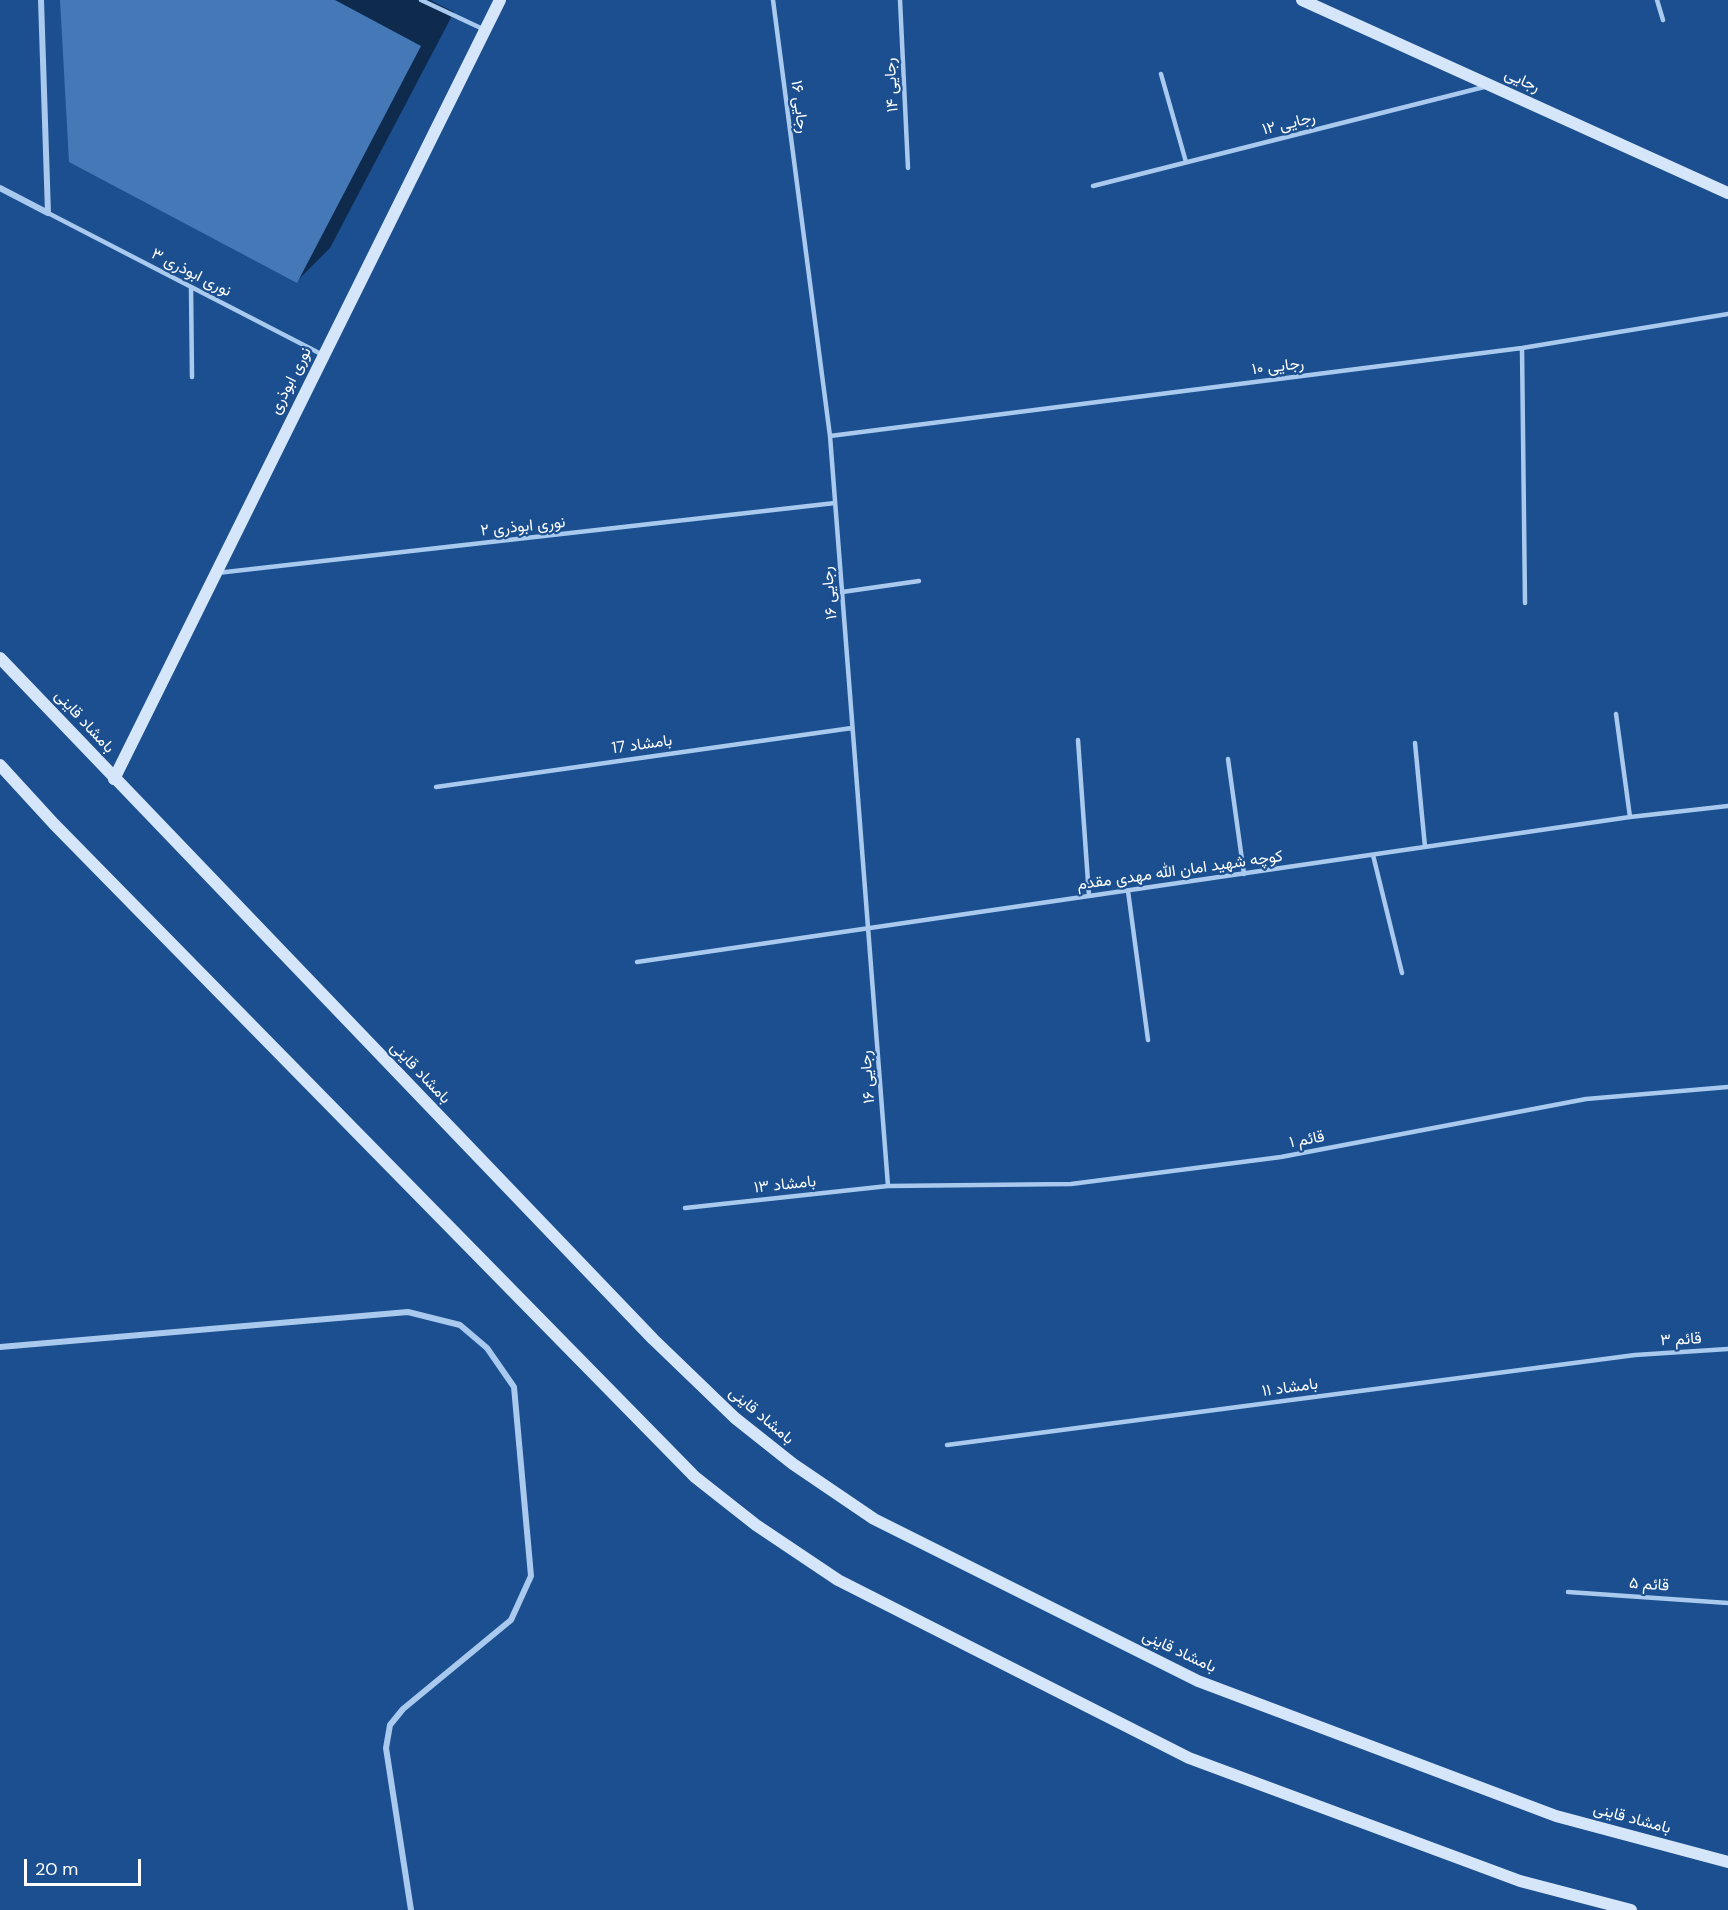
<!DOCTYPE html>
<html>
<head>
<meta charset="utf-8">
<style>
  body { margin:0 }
  #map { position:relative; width:1728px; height:1910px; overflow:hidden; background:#1b4f8f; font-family:"DM Sans",sans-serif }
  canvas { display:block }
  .scale { position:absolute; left:24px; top:1859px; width:117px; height:27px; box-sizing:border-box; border:3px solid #fff; border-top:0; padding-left:8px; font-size:18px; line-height:21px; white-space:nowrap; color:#fff; -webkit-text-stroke:4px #1b4f8f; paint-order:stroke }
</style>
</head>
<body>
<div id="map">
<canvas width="1728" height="1910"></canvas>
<div class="scale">20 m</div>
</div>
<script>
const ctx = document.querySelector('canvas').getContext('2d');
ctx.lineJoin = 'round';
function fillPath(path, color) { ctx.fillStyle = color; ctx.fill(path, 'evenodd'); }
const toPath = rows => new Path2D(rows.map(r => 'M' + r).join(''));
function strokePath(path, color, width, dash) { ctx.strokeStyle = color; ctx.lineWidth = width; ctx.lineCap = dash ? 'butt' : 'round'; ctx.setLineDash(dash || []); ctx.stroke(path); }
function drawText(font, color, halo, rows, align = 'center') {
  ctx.font = font + ' "DM Sans",Vazirmatn,sans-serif'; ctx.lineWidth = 4.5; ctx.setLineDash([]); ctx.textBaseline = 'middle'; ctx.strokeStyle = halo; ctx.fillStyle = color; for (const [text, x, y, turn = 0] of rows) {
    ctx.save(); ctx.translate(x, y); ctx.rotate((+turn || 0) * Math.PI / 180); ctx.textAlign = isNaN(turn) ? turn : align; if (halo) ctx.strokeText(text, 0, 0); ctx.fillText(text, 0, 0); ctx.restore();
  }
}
const shadow = toPath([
  [62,0,430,0,454,12,330,248,297,281]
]);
const building = toPath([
  [60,0,335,0,421,46,297,283,69,162]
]);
const lane = toPath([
  [421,0,485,30],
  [773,0,830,436,888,1186],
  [900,0,908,168],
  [1657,0,1663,20],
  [1161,74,1186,162],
  [1093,186,1484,87],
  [48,213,323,355],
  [191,287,192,377],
  [1522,348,1525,603],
  [830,436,1522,348,1728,314],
  [217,573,835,503],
  [842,592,919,581],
  [1616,714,1630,817],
  [1078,740,1089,896],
  [1415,743,1425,847],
  [1228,759,1244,874],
  [436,787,852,728],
  [1373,855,1402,973],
  [1128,891,1148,1040],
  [637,962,1630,817,1728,806],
  [685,1208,888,1186,1071,1184,1281,1157,1586,1099,1728,1087],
  [947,1445,1635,1355,1728,1349],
  [1568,1592,1728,1603]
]);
const street = toPath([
  [0,188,48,213,41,0],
  [0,1347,408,1312,460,1325,487,1348,514,1387,531,1576,511,1620,403,1709,390,1725,386,1748,411,1910]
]);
const secondary = toPath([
  [1302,0,1728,193],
  [0,658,653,1339,735,1418,793,1464,874,1519,1198,1681,1556,1816,1728,1862],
  [0,765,54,824,695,1477,756,1525,838,1580,1189,1758,1520,1881,1631,1910],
  [114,779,500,0]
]);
const streetNames = [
  ["رجایی",1522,81,24],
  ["رجایی ۱۴",892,85,-93],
  ["رجایی ۱۶",799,107,83],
  ["رجایی ۱۲",1289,124,-14],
  ["نوری ابوذری ۳",191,273,27],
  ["رجایی ۱۰",1278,367,-7],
  ["نوری ابوذری",291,381,-63],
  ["نوری ابوذری ۲",523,527,-6],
  ["رجایی ۱۶",830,593,-95],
  ["بامشاد قاینی",84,722,47],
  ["بامشاد 17",642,745,-8],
  ["کوچه شهید امان الله مهدی مقدم",1180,871,-8],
  ["بامشاد قاینی",420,1073,46],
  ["رجایی ۱۶",868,1077,-94],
  ["قائم ۱",1307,1140,-11],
  ["بامشاد ۱۳",785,1185,-6],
  ["قائم ۳",1681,1340,-3],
  ["بامشاد ۱۱",1290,1388,-8],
  ["بامشاد قاینی",761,1416,40],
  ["قائم ۵",1649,1585,4],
  ["بامشاد قاینی",1179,1652,25],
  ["بامشاد قاینی",1632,1819,15]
];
fillPath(shadow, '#0007');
fillPath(building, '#4478b7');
strokePath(lane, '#a9c9ee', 4.5);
strokePath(street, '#a9c9ee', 6);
strokePath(secondary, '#d6e6fa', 12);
drawText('16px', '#fff', '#1b4f8f', streetNames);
</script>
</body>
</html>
